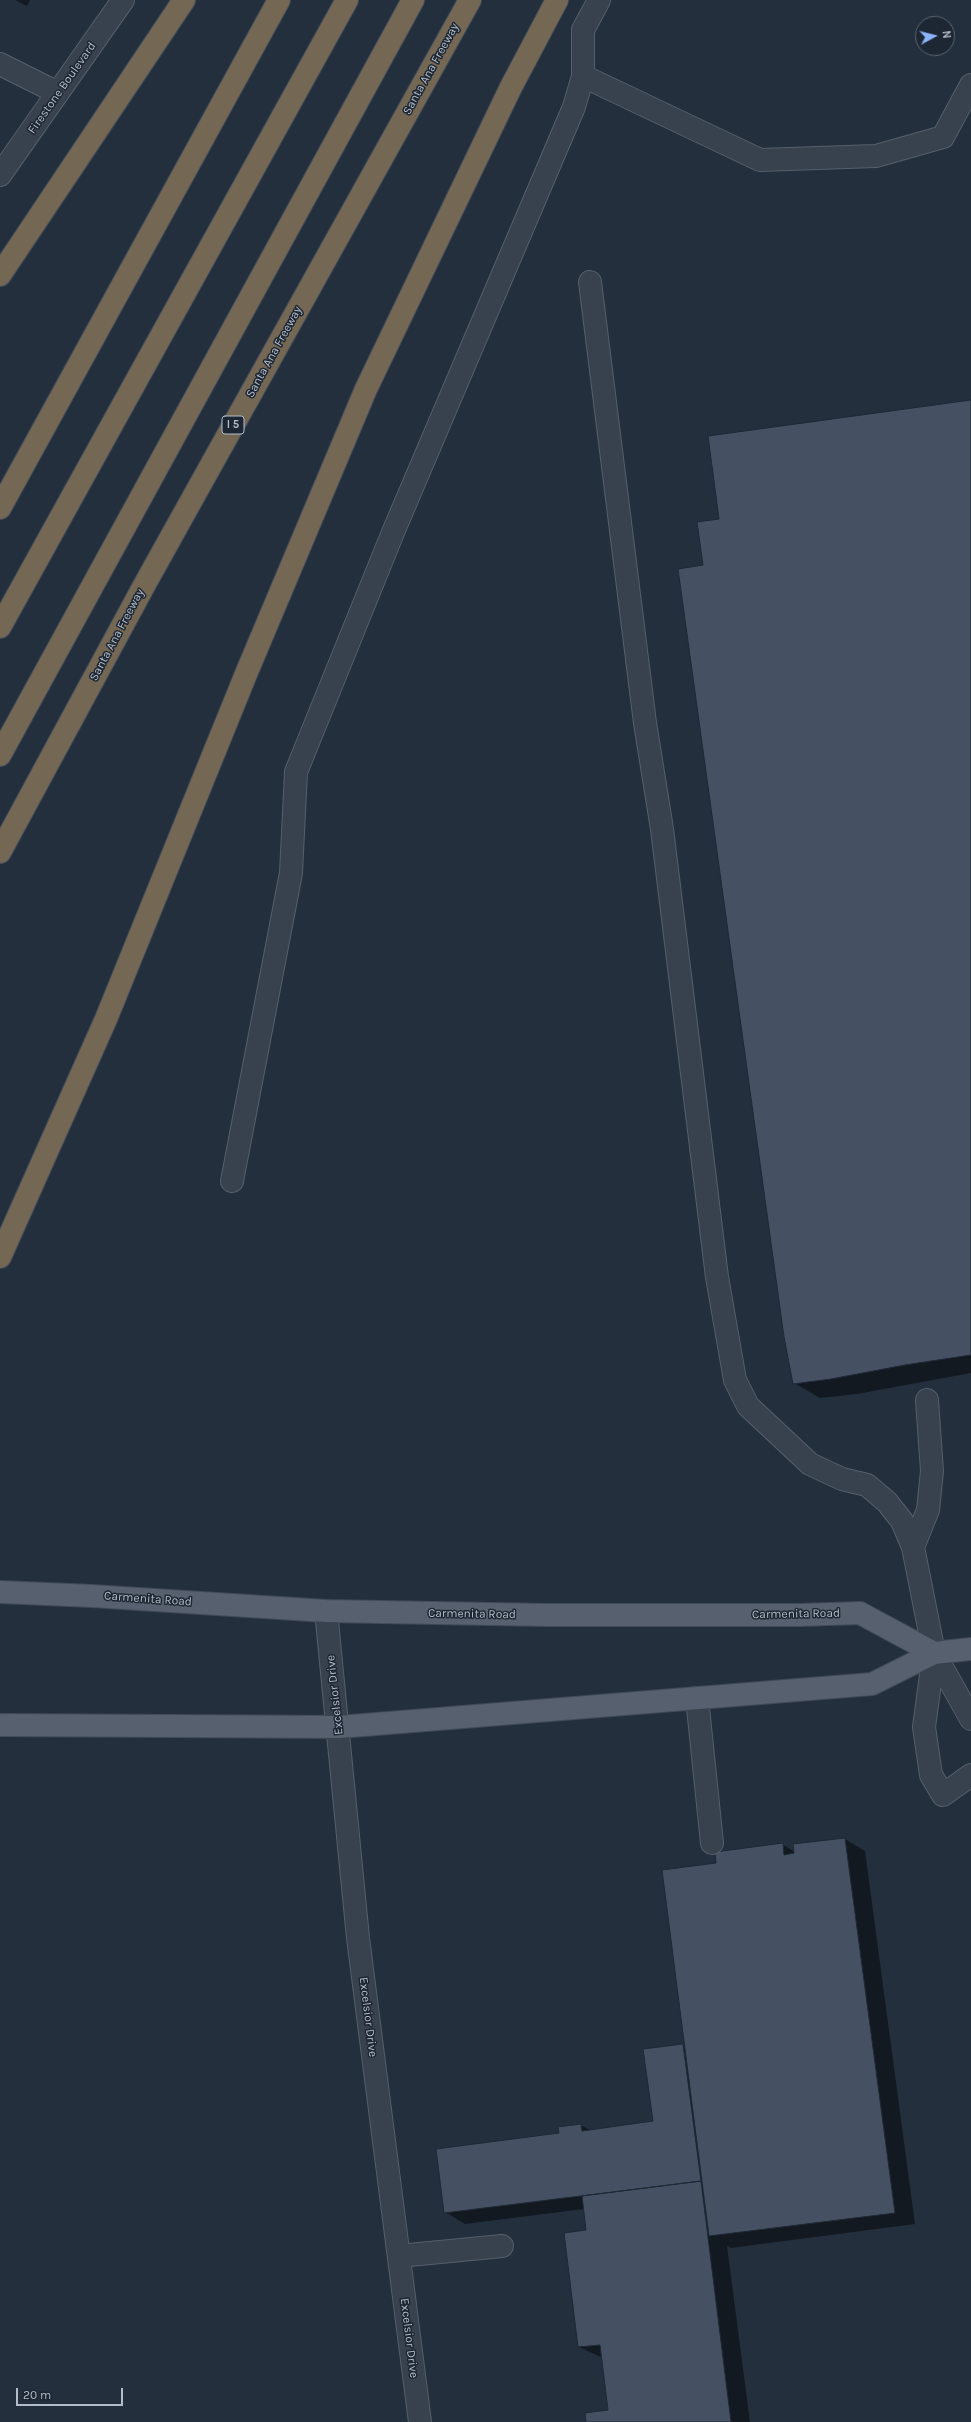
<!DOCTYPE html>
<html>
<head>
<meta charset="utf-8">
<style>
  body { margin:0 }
  #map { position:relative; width:971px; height:2422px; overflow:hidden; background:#242f3e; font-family:Karla,sans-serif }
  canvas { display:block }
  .north { position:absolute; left:915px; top:16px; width:40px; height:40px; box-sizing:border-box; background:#1d2633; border:1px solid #59626f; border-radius:50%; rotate:83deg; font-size:11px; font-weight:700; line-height:16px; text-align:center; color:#b4bcc9 }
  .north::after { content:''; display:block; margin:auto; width:14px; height:18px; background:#8ab4f8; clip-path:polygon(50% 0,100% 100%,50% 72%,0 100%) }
  .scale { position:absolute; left:16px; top:2388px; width:107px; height:18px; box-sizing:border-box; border:2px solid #b4bcc9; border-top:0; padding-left:5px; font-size:12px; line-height:14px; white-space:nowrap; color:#b4bcc9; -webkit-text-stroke:3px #1d2633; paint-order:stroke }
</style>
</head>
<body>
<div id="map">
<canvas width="971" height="2422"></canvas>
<div class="north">N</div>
<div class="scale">20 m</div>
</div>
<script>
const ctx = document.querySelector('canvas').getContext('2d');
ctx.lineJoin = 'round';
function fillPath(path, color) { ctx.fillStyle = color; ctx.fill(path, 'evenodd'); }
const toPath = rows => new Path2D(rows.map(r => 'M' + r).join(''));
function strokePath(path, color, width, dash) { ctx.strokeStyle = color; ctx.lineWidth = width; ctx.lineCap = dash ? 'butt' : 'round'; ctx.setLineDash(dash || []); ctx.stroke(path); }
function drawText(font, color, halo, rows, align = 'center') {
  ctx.font = font + ' Karla,sans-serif'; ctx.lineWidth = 3; ctx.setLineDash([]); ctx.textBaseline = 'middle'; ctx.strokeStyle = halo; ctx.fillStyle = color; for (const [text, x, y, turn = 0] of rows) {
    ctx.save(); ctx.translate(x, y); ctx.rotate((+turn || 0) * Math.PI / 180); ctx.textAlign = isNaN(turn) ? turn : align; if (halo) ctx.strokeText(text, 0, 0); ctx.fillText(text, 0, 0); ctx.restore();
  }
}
const shadow = toPath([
  [15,0,30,0,27,6],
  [971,401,971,1373,857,1394,820,1398,794,1383,704,566,720,520],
  [845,1839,865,1851,915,2224,731,2248,727,2246,750,2422,587,2422,609,2411,603,2358,579,2347,587,2231,584,2209,465,2224,445,2212,560,2134,580,2125,590,2130,654,2122,683,2045,686,2047,718,1864,782,1844,795,1852]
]);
const building = toPath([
  [971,400,971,1355,905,1365,831,1379,793,1384,784,1337,678,569,703,565,697,522,719,519,708,436,971,400],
  [845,1838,895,2213,709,2236,662,1870,716,1863,715,1852,783,1843,784,1855,794,1853,793,1844,845,1838],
  [683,2044,701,2181,444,2213,436,2149,559,2133,558,2127,581,2124,582,2131,653,2121,643,2049,683,2044],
  [701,2181,731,2422,586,2422,585,2413,608,2410,600,2345,578,2347,564,2233,586,2230,582,2196,701,2181]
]);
const minor = toPath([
  [0,64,58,93],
  [583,76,760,160,876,156,943,137,971,85],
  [0,175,123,0],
  [590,282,645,723,662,829,717,1277,735,1380,748,1406,810,1464,842,1479,867,1485,887,1502,902,1521,913,1547,934,1653,924,1727,931,1775,943,1795,971,1775],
  [232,1181,291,873,296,772,394,530,574,107,583,76,583,30,599,0],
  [913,1547,928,1510,932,1471,927,1400],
  [326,1611,358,1938,420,2422],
  [934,1653,971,1719],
  [697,1698,712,1843],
  [399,2256,502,2246]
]);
const major = toPath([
  [0,1592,92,1596,326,1611,546,1615,800,1615,860,1613,934,1653],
  [0,1725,339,1727,872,1684,934,1653,971,1649]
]);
const highway = toPath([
  [0,275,184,0],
  [0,508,279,0],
  [0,627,347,0],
  [0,755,413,0],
  [0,852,146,582,470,0],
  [0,1257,106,1019,246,674,366,389,511,87,557,0]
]);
const shields = [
  [233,425,22]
];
const shieldNames = [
  ["I 5",233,425]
];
const streetNames = [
  ["Santa Ana Freeway",431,69,-61],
  ["Firestone Boulevard",62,88,-55],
  ["Santa Ana Freeway",274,352,-61],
  ["Santa Ana Freeway",117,635,-62],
  ["Carmenita Road",148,1599,4],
  ["Carmenita Road",472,1614,1],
  ["Carmenita Road",796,1614,-1],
  ["Excelsior Drive",335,1695,-96],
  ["Excelsior Drive",368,2017,83],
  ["Excelsior Drive",409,2338,83]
];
fillPath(shadow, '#0007');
fillPath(building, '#455162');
strokePath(building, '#1f2835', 1);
strokePath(minor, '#565f6c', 24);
strokePath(major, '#414a57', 24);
strokePath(highway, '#434c59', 24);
strokePath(minor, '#38414e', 22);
strokePath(major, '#56606e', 22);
strokePath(highway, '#746855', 22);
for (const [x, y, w] of shields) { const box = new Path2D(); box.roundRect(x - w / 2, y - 9, w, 18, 3); ctx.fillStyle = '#1d2633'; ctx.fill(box); strokePath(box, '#b4bcc9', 1); }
drawText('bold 11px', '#b4bcc9', null, shieldNames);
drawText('12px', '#b4bcc9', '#1d2633', streetNames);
</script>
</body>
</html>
